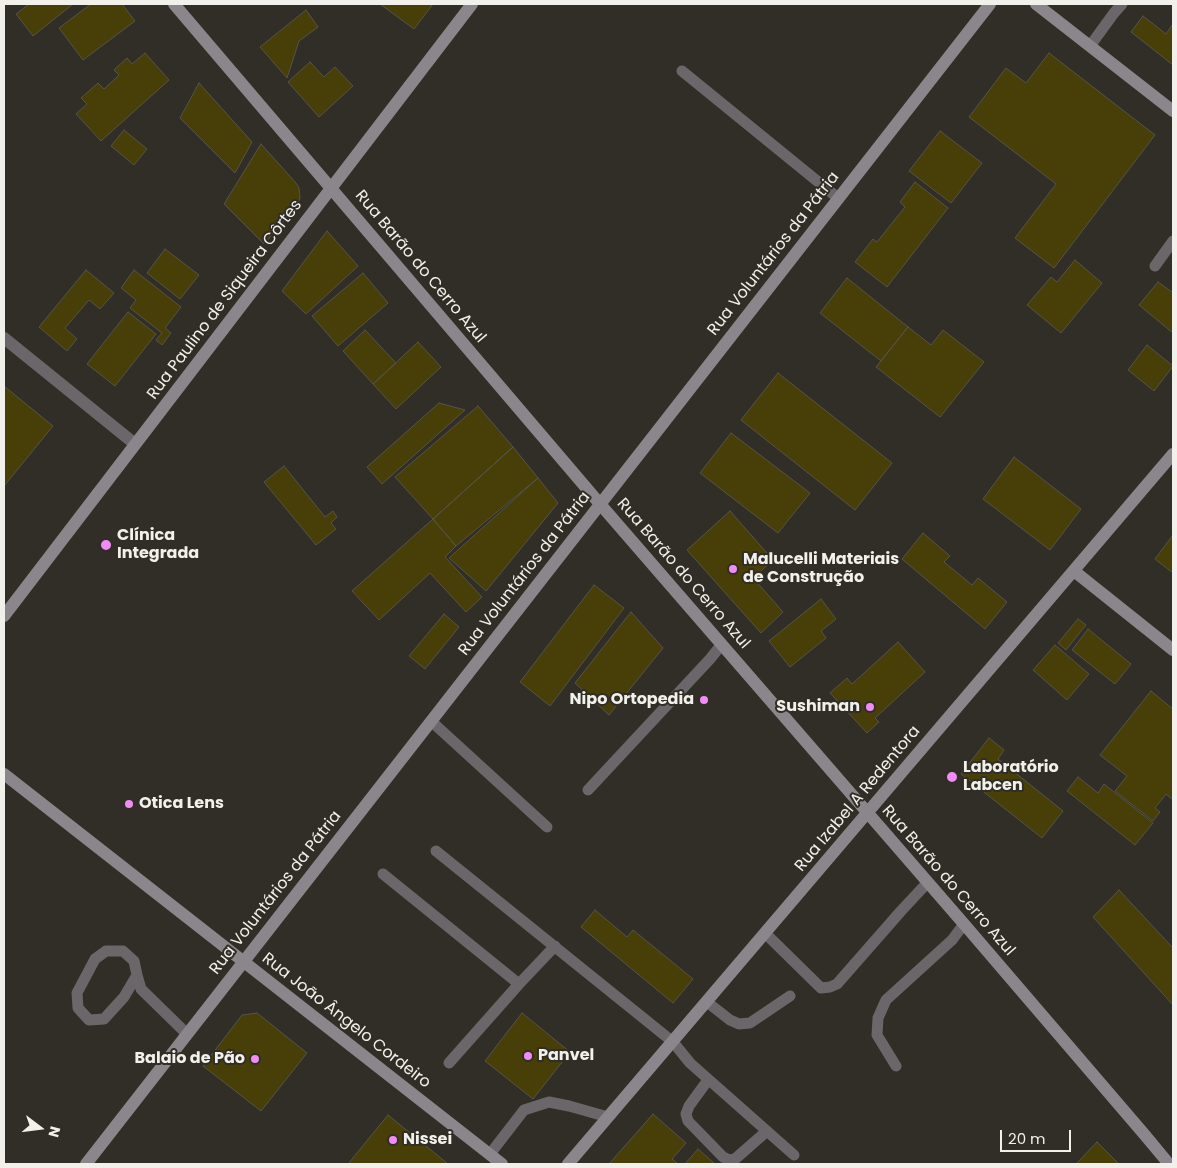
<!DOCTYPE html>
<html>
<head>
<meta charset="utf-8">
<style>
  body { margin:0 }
  #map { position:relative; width:1177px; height:1168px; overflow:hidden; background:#302e26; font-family:Poppins,sans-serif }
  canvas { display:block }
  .frame { position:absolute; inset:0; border:5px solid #f1f0ea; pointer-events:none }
  .north { position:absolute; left:15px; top:1103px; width:50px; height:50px; -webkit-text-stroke:4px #302e26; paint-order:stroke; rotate:105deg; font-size:14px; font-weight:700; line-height:20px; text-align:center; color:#f1f0ea }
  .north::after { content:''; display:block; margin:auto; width:18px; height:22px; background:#f1f0ea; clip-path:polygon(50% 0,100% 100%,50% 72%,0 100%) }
  .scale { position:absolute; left:1000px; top:1130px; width:71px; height:22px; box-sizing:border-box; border:2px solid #f1f0ea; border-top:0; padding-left:6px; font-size:15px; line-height:18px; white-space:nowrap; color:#f1f0ea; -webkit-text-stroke:4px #302e26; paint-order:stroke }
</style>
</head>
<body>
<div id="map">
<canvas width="1177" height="1168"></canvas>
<div class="frame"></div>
<div class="north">N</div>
<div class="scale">20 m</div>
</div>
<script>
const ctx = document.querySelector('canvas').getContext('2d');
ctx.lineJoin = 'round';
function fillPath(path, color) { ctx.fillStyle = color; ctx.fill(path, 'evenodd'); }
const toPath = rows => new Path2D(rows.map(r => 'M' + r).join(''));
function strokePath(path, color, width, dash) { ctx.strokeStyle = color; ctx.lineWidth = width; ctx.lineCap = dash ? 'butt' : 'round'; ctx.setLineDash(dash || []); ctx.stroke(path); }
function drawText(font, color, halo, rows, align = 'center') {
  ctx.font = font + ' Poppins,sans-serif'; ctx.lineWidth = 4; ctx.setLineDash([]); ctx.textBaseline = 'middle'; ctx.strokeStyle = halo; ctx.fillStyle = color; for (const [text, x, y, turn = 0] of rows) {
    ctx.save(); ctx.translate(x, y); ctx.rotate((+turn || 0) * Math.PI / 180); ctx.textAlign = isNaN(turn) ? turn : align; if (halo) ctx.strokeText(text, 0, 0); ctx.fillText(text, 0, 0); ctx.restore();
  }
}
const building = toPath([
  [29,4,73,4,33,36,16,14,29,4],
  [91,4,122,4,135,21,83,60,59,28,91,4],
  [380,4,433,4,414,29,380,4],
  [306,10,318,27,299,41,287,78,260,47,306,10],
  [1143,16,1166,34,1173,24,1173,65,1131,32,1143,16],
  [145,53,169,80,101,141,76,114,87,104,81,98,98,83,104,89,119,75,114,70,127,58,132,64,145,53],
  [1049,53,1155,135,1054,268,1015,238,1056,184,969,117,1006,68,1026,83,1049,53],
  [310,62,324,77,335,67,353,86,319,117,288,82,310,62],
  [199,83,252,142,235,173,180,118,199,83],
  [124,130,147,149,134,165,111,146,124,130],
  [940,131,982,163,951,203,909,171,940,131],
  [261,144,296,183,299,188,300,198,297,206,264,244,224,204,261,144],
  [915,182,948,208,887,287,855,262,873,239,877,242,905,207,900,202,915,182],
  [327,231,358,266,306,314,282,291,327,231],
  [165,249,199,275,180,299,147,273,165,249],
  [1075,260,1102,283,1061,333,1027,305,1051,277,1057,282,1075,260],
  [86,270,114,293,100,309,89,300,65,328,77,339,67,351,39,327,86,270],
  [134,270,181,307,165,328,171,333,162,345,156,340,162,333,130,308,136,300,121,288,134,270],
  [363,273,388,303,338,346,312,316,363,273],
  [847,278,908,327,881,361,820,313,847,278],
  [1158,282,1172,292,1173,290,1173,333,1139,305,1158,282],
  [128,312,156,334,115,386,87,364,128,312],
  [908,327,931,345,943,330,984,362,940,417,876,367,908,327],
  [365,330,396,363,373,384,343,351,365,330],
  [418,342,441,367,396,409,373,384,418,342],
  [1147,345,1173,366,1154,391,1128,370,1147,345],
  [778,373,892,463,855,510,741,420,778,373],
  [4,386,53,426,4,486,4,386],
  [439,403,465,410,382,484,367,467,439,403],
  [478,406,513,447,433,519,395,477,478,406],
  [731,433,810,493,778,533,700,473,731,433],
  [513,447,538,478,456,546,433,519,513,447],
  [1014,457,1081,509,1050,550,983,499,1014,457],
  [284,466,325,517,333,511,337,517,331,523,336,529,316,545,264,482,284,466],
  [538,478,558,503,486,591,449,558,538,478],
  [730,511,773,560,753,578,783,612,761,633,687,550,730,511],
  [433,519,456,546,445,557,482,597,466,612,430,573,379,620,352,591,433,519],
  [923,533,950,556,944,562,972,585,978,578,1007,602,985,629,902,559,923,533],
  [1173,535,1173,573,1155,559,1173,535],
  [594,585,624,608,550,706,520,682,594,585],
  [821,599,836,619,821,631,826,638,790,667,769,641,821,599],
  [631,612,663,648,609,715,575,683,631,612],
  [444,614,459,627,425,669,409,656,444,614],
  [1078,619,1086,625,1066,650,1058,643,1078,619],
  [1088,629,1131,664,1115,684,1072,650,1088,629],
  [898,642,925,672,875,718,879,722,867,733,830,693,847,678,852,684,898,642],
  [1055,645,1089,674,1067,700,1033,670,1055,645],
  [1151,691,1173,709,1173,800,1166,794,1155,808,1160,812,1153,821,1115,791,1127,776,1100,755,1151,691],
  [989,738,1004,750,998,759,1063,811,1042,838,961,774,989,738],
  [1078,777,1098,793,1104,784,1153,823,1135,845,1067,791,1078,777],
  [1119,890,1173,948,1173,1005,1093,917,1119,890],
  [595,910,627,937,633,930,693,979,673,1003,581,927,595,910],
  [257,1013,307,1053,261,1111,203,1066,242,1015,257,1013],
  [522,1013,570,1052,533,1099,485,1061,522,1013],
  [653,1114,686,1143,672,1159,678,1164,609,1164,653,1114],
  [388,1115,448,1164,348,1164,388,1115],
  [1097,1142,1119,1164,1076,1164,1097,1142],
  [698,1149,715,1164,685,1164,698,1149]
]);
const lane = toPath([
  [1090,46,1114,13,1122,4],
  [682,71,838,198],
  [1155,266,1173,241],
  [431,721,547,827],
  [588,790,710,659,722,644],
  [436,851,673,1042,690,1063,794,1155],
  [383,874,519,984,555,946],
  [765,933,821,988,830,987,837,984,901,911,928,882],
  [137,975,124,997,104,1019,89,1020,78,1008,77,993,95,959,106,951,123,951,134,961,137,975,141,989,187,1034],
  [707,1002,730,1020,739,1024,750,1023,790,996],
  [449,1063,519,984],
  [896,1066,877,1035,878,1018,886,1000,952,940,964,924],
  [708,1080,689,1106,686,1114,688,1121,723,1157,729,1160,735,1159,767,1131],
  [490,1154,524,1110,549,1102,569,1106,608,1117]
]);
const street = toPath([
  [4,338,135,444]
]);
const secondary = toPath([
  [174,4,600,504,964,924,1144,1134,1169,1164],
  [1036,4,1173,111],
  [1074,571,1173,650],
  [4,616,472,4],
  [4,774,502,1164],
  [86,1164,990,4],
  [568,1164,1173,454]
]);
const markers = [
  [106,545,6,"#f18bf5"],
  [733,569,5,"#f18bf5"],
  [704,700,5,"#f18bf5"],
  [870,707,5,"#f18bf5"],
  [952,777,6,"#f18bf5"],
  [129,804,5,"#f18bf5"],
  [528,1056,5,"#f18bf5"],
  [255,1059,5,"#f18bf5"],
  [393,1140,5,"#f18bf5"]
];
const streetNames = [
  ["Rua Voluntários da Pátria",774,254,-52],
  ["Rua Barão do Cerro Azul",420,267,50],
  ["Rua Paulino de Siqueira Côrtes",225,300,-53],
  ["Rua Voluntários da Pátria",525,574,-52],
  ["Rua Barão do Cerro Azul",683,574,49],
  ["Rua Izabel A Redentora",858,799,-50],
  ["Rua Barão do Cerro Azul",948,881,49],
  ["Rua Voluntários da Pátria",276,893,-52],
  ["Rua João Ângelo Cordeiro",346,1021,38]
];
const poiNames = [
  ["Clínica",117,536],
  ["Integrada",117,554],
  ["Malucelli Materiais",743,560],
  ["de Construção",743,578],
  ["Nipo Ortopedia",694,700,"right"],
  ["Sushiman",860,707,"right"],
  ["Laboratório",963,768],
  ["Labcen",963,786],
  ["Otica Lens",139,804],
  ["Panvel",538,1056],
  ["Balaio de Pão",245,1059,"right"],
  ["Nissei",403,1140]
];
fillPath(building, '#483e08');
strokePath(building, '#56544a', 1);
strokePath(lane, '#6a666a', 11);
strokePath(street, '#6a666a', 12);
strokePath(secondary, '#8b868b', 12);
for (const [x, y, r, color] of markers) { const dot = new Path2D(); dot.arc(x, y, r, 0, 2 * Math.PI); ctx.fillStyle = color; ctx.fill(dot); strokePath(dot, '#302e26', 2); }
drawText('16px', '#f1f0ea', '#302e26', streetNames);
drawText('bold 16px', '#f1f0ea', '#302e26', poiNames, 'left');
</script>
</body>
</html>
